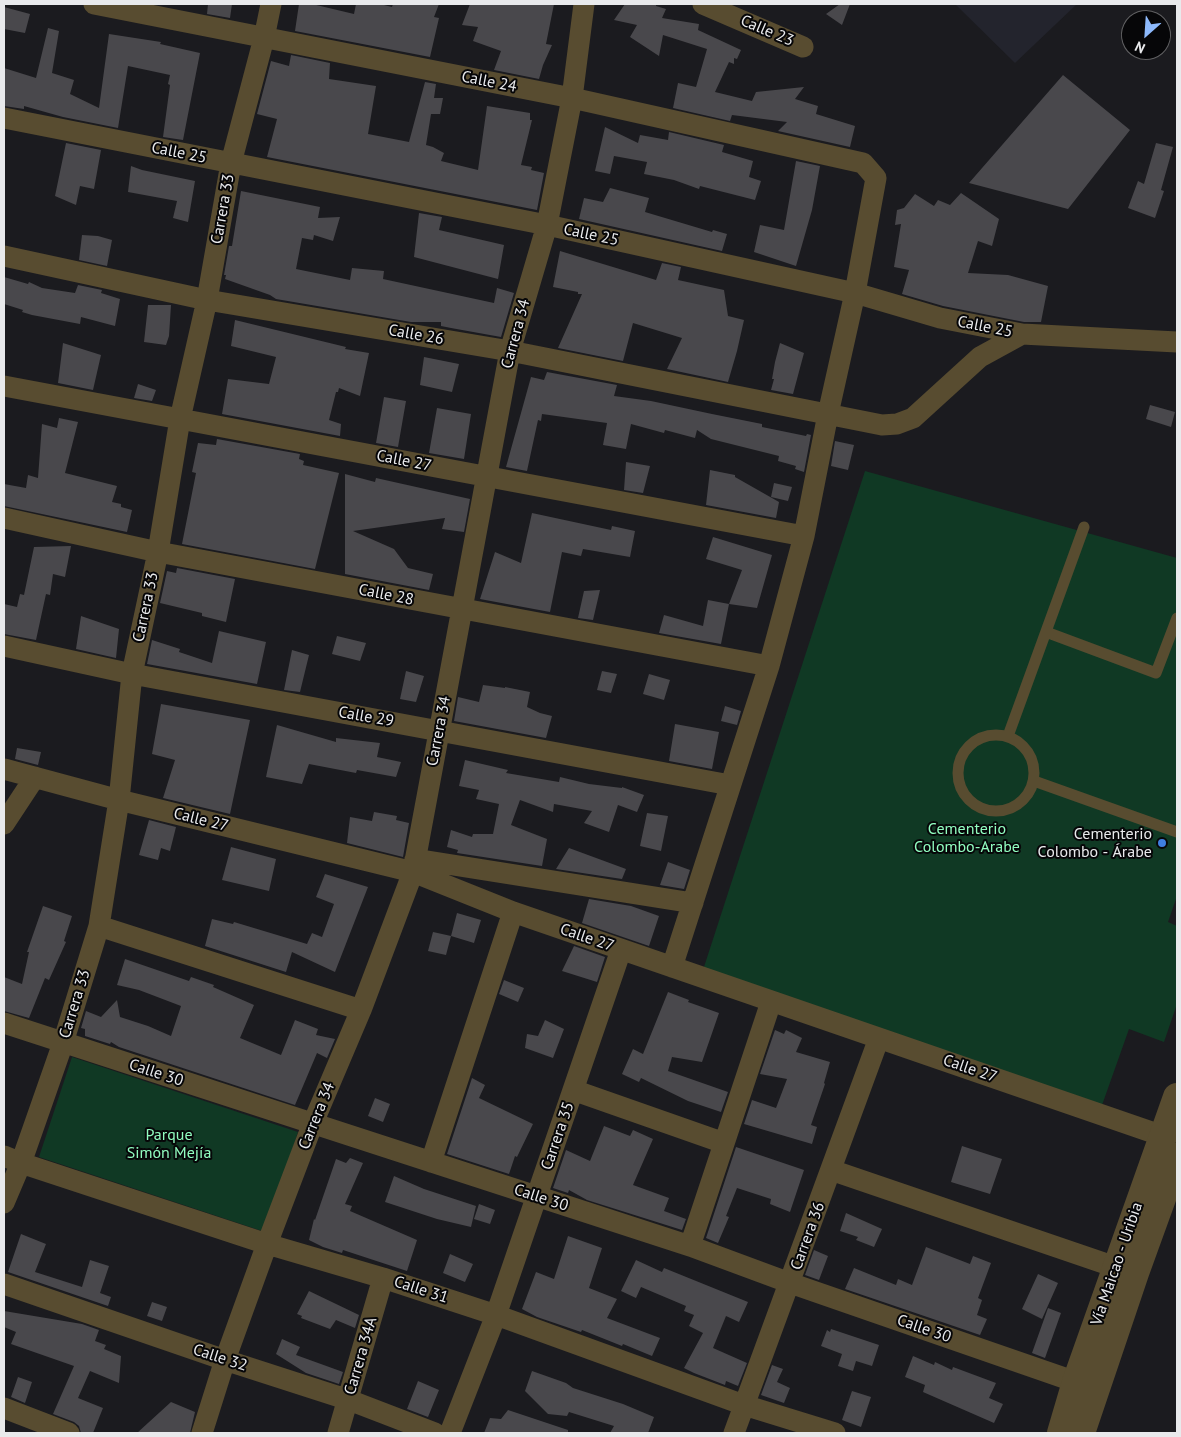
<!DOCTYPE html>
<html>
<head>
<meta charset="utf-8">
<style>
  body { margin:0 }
  #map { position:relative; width:1181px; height:1437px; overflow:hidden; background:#1b1b1f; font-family:"PT Sans",sans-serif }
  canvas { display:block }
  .frame { position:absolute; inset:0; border:5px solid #e9eaec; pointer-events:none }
  .north { position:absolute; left:1121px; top:10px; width:50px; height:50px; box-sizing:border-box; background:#060608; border:1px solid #616163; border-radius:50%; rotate:206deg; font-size:14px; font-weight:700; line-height:20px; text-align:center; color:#e9eaec }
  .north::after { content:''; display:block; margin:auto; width:18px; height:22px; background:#8db9fc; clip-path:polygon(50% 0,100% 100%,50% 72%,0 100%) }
</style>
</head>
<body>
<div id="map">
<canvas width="1181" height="1437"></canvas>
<div class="frame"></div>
<div class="north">N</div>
</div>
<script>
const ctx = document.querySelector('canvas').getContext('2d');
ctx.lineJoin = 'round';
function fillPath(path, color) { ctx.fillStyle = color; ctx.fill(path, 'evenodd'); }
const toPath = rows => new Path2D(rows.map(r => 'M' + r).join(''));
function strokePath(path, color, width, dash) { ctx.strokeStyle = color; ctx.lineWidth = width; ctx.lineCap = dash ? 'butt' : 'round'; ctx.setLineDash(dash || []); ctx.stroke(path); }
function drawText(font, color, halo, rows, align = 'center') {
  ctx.font = font + ' "PT Sans",sans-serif'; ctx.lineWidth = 4; ctx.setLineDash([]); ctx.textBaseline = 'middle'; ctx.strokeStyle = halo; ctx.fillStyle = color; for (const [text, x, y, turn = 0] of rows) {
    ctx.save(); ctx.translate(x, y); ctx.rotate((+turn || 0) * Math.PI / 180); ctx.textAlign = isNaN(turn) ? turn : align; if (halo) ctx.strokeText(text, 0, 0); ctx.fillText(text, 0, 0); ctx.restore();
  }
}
const built = toPath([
  [955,4,1077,4,1015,63]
]);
const green = toPath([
  [865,471,1177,558,1177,896,1168,922,1177,926,1177,1004,1164,1042,1129,1029,1101,1108,703,970],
  [72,1057,298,1132,265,1232,39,1157]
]);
const building = toPath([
  [208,4,232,4,230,18,207,14],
  [299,4,312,4,354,14,356,4,380,4,392,7,393,4,439,4,434,17,439,18,430,57,295,31],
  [470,4,554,4,546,44,552,45,543,65,539,79,494,70,501,51,473,41,478,27,462,25],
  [625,4,656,4,656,6,666,9,662,18,699,24,698,30,741,50,737,59,734,58,734,64,729,62,715,92,752,101,756,92,804,87,795,99,818,106,816,114,855,126,850,147,778,131,787,122,732,115,730,121,673,108,678,83,696,87,707,49,663,35,659,56,630,37,637,25,614,20],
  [840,4,850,4,842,25,826,14],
  [4,7,30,14,25,33,4,29],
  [48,28,59,31,52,73,74,80,70,94,99,108,109,34,161,42,160,44,200,53,183,140,163,137,170,85,168,84,170,75,128,66,118,128,63,117,24,106,24,109,4,106,4,68,36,78],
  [291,55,330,63,329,79,376,86,368,134,409,142,425,82,436,84,434,98,443,98,440,114,431,114,426,145,433,147,444,153,441,161,478,170,487,106,530,113,530,120,532,120,521,165,532,167,531,170,544,173,537,210,267,157,277,119,257,114,271,61,289,66],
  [1063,75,1130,130,1068,209,969,183],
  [605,127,638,143,640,135,668,140,669,132,724,145,722,152,753,161,749,177,761,181,755,200,700,186,699,189,674,180,644,174,647,162,614,156,610,174,595,171],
  [66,143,101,150,94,189,80,186,76,205,55,196],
  [1156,143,1173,147,1161,190,1164,191,1155,218,1128,208,1138,181,1144,184],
  [796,161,820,166,812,210,796,266,754,252,760,225,784,230],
  [131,166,142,170,195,181,188,222,173,218,177,201,128,192],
  [610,188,649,198,645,212,712,232,713,230,727,234,722,251,579,219,584,198,603,202],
  [241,191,320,207,318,218,340,217,333,241,314,235,313,240,302,238,296,269,350,280,352,268,384,271,383,279,494,303,497,288,514,293,501,337,451,328,441,326,441,322,411,322,276,299,270,295,225,279,226,275,224,275,229,246,232,246],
  [961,193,999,219,992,246,978,241,968,273,1008,275,1048,286,1041,322,1024,322,943,306,902,294,909,270,894,267,901,224,895,225,897,210,904,208,915,194,934,206,938,200,950,205],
  [419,213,442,217,439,230,504,245,498,279,414,257],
  [82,235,98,236,112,240,107,266,79,260],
  [560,251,656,280,662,263,681,267,678,280,724,290,728,316,744,320,737,351,728,382,667,369,682,338,633,323,623,361,558,348,582,294,578,294,578,292,553,287],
  [4,277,28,284,29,282,42,288,75,293,78,285,102,290,101,293,120,299,115,326,81,317,80,324,32,315,22,312,23,310,4,304],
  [148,305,171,305,169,336,166,345,144,342],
  [235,320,346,347,345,349,369,353,360,396,339,388,338,392,336,392,329,420,341,424,340,436,222,414,228,379,269,384,276,357,231,346],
  [63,343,101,355,93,390,58,383],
  [780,343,804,353,793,394,771,390,774,379,772,379,775,362],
  [424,357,459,364,452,392,420,385],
  [547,372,617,385,614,396,651,401,712,414,762,424,762,427,806,436,807,434,811,435,804,472,795,469,796,466,778,461,779,456,711,439,697,430,695,438,665,430,664,433,631,424,626,449,603,445,607,423,542,414,541,421,538,420,527,471,506,467,531,377,544,380],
  [138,384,156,390,152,401,134,398],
  [384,397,406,401,398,447,376,443],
  [1150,405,1175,412,1171,427,1146,419],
  [437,408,471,414,464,459,429,453],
  [59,418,78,422,65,473,117,486,112,502,121,504,121,507,132,510,127,532,4,506,4,484,26,488,28,475,38,478,42,424,57,428],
  [217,439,300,454,299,459,304,461,303,465,339,473,315,569,182,544,196,473,192,472,198,443,216,445],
  [835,441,854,445,848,470,831,466],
  [626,462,650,466,643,493,624,490],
  [710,470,735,475,735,477,779,502,776,518,706,505],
  [345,474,375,482,376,478,470,499,464,532,442,529,445,518,353,531,394,549,408,568,433,574,429,590,345,574],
  [774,483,792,487,788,501,771,497],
  [532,513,611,530,612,526,635,531,630,557,583,549,581,556,562,552,550,612,480,599,495,552,521,563],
  [713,537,772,555,757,608,729,604,742,570,706,559],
  [71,546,65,577,53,574,50,595,46,594,36,640,4,634,4,604,17,607,20,594,24,595,34,547],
  [177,568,235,579,226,622,202,616,202,613,160,603,167,571,176,573],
  [600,590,593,620,578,618,584,591],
  [708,600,729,604,721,644,659,633,664,615,703,626],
  [81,616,119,629,116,658,76,649],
  [219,631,266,642,257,684,147,664,152,640,180,649,179,652,212,663],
  [337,636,366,643,360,661,332,654],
  [292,650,309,655,300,692,284,690],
  [406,671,424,676,416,702,400,699],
  [602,671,617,674,611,693,597,690],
  [649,674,670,680,664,700,643,694],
  [483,685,505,688,505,687,530,692,527,707,540,713,552,716,546,738,454,721,458,697,479,702],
  [161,704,250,720,230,814,163,798,175,760,152,754],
  [725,706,741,711,737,725,721,721],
  [675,724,719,732,712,769,669,761],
  [277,725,336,742,336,738,380,743,377,757,401,762,396,777,357,770,356,773,309,764,302,784,266,777],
  [17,748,41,752,38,765,15,759],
  [465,760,508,770,506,773,559,782,560,777,589,784,622,788,622,787,644,795,637,812,618,805,609,832,584,823,592,811,554,804,553,812,520,800,511,825,547,839,542,866,457,853,458,850,447,847,451,830,472,837,473,834,493,834,499,804,476,799,479,790,459,786],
  [374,812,397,816,396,820,409,823,403,857,347,843,350,817,372,821],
  [647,813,668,816,661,851,640,846],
  [149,820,176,827,170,851,161,848,158,860,139,855],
  [231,847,276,859,269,891,222,880],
  [569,848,626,869,622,879,556,869],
  [668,862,690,870,684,889,660,885],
  [325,874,368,887,335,972,292,952,286,972,205,946,212,919,233,924,234,922,307,944,312,933,322,937,334,904,316,897],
  [589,899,631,906,659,916,649,946,582,923],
  [43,906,72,916,64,941,66,942,49,980,45,978,29,1018,4,1011,4,977,22,984,29,952,27,952],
  [457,913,481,920,474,943,451,936],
  [433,932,451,936,446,955,428,951],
  [574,946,605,957,597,982,562,971],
  [125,959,189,981,191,977,214,985,213,987,254,1005,240,1038,281,1055,295,1020,318,1029,316,1035,335,1039,327,1058,317,1053,295,1105,119,1047,111,1042,110,1044,85,1036,85,1029,81,1028,86,1011,101,1017,117,1000,120,1017,148,1026,171,1036,181,1006,139,990,117,985],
  [504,980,524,988,518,1002,499,994],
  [668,992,689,1000,688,1002,719,1013,702,1062,672,1057,668,1071,728,1092,721,1112,688,1101,641,1078,639,1082,622,1074,633,1049,643,1054],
  [545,1020,564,1029,553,1058,525,1048,527,1034,538,1036],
  [775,1030,784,1034,786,1030,802,1038,796,1052,830,1062,824,1083,825,1084,811,1125,817,1127,812,1144,744,1124,752,1100,776,1108,787,1079,760,1074],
  [472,1078,485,1085,479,1098,533,1124,517,1157,515,1156,509,1174,447,1154],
  [375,1098,390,1104,383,1122,368,1116],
  [604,1126,630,1136,633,1130,653,1139,633,1185,669,1198,664,1211,686,1219,682,1230,587,1200,569,1190,568,1193,553,1188,566,1150,590,1161],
  [962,1146,1002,1159,990,1194,951,1182],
  [736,1147,804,1170,790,1212,770,1204,771,1199,737,1188,726,1216,729,1217,718,1243,706,1238],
  [350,1158,363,1163,345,1204,352,1206,350,1211,417,1240,407,1271,343,1250,342,1253,323,1247,309,1240,314,1219,315,1220,336,1159,346,1163],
  [394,1176,424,1189,476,1206,471,1227,437,1219,385,1202],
  [479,1204,495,1210,490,1224,474,1219],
  [846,1213,882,1229,874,1247,856,1240,858,1237,840,1231],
  [21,1234,46,1244,35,1272,82,1287,90,1260,109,1266,100,1293,111,1297,108,1306,8,1272],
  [568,1236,602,1248,589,1288,617,1299,607,1318,660,1338,652,1356,623,1344,622,1346,582,1330,581,1332,537,1317,522,1309,536,1272,554,1279],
  [926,1247,970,1264,973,1256,991,1263,978,1298,982,1300,977,1315,987,1319,980,1335,845,1289,854,1268,896,1285,898,1279,912,1285],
  [814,1250,828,1256,819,1280,805,1275],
  [450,1254,473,1264,465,1282,443,1273],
  [636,1260,662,1272,664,1268,748,1302,739,1322,726,1316,713,1348,747,1363,738,1386,726,1381,725,1385,694,1373,684,1368,703,1333,689,1326,694,1315,684,1311,686,1306,641,1287,636,1298,621,1291],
  [1038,1274,1058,1283,1042,1319,1022,1309],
  [309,1291,359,1315,355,1328,336,1320,330,1329,301,1318,302,1316,297,1314],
  [152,1302,167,1307,162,1321,147,1316],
  [1048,1308,1061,1313,1045,1358,1032,1353],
  [4,1311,82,1324,99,1330,95,1341,106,1345,104,1349,121,1356,119,1383,90,1371,78,1398,103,1408,93,1433,81,1433,79,1426,74,1422,53,1414,74,1366,11,1344,16,1332,4,1327],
  [831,1329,879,1345,872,1366,856,1361,853,1371,838,1366,842,1354,821,1346,827,1330,830,1332],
  [282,1339,300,1347,296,1355,343,1372,339,1384,306,1373,276,1354],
  [913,1356,934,1365,935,1362,952,1370,953,1367,996,1383,989,1398,1003,1404,994,1423,923,1392,925,1385,905,1377],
  [772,1365,783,1369,777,1382,790,1388,784,1403,761,1395],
  [532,1371,566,1383,573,1388,623,1404,654,1417,648,1433,610,1433,614,1426,569,1412,567,1416,548,1414,525,1391],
  [18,1377,32,1382,25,1403,11,1397],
  [418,1381,439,1390,428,1417,407,1409],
  [852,1391,871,1397,861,1427,842,1420],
  [171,1402,195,1412,190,1433,137,1433],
  [508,1410,568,1430,568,1433,484,1433,490,1418,501,1419]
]);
const service = toPath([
  [1046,632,1156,673,1177,618],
  '958 773a38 38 0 1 1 76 0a38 38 0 1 1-76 0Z',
  [1008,736,1084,527],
  [1034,781,1177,832]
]);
const minor = toPath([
  [94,4,572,98,863,163,876,178,855,293,828,414,804,536,769,666,672,967],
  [703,4,803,47],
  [4,118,547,225,855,293,940,318,1022,334,1177,342],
  [4,256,207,300,510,351,882,425,897,424,913,418,980,357,1022,334],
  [4,386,804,536],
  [4,518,158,552,769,666],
  [4,646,132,674,730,785],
  [4,769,119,800,413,872,513,912,1163,1136],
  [4,824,35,777],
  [415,859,693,903],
  [99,926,361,1010],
  [4,1023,690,1246,790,1283,1076,1382],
  [573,1090,724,1143],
  [4,1156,21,1163,267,1244,383,1278,496,1315,744,1405,835,1433],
  [431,1162,513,912],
  [831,1170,1130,1272],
  [4,1203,21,1163,63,1043,99,926,119,800,132,674,158,552,180,419,207,300,231,163,264,38,271,4],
  [690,1246,771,1002],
  [4,1284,225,1360,349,1400,435,1433],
  [4,1408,69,1433],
  [202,1433,225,1360,267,1244,313,1123,361,1010,413,872,510,351,547,225,572,98,584,4],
  [338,1433,383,1278],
  [450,1433,496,1315,621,950],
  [734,1433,879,1038]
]);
const tertiary = toPath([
  [1061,1433,1076,1382,1177,1097],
  [1081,1433,1135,1273,1177,1157]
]);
const markers = [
  [1162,843,5,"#3f7fe0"]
];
const streetNames = [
  ["Calle 23",767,31,23],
  ["Calle 24",489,82,11],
  ["Calle 25",179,153,11],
  ["Carrera 33",223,209,-80],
  ["Calle 25",591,235,12],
  ["Calle 25",985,327,11],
  ["Carrera 34",516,334,-75],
  ["Calle 26",416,335,10],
  ["Calle 27",404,461,11],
  ["Calle 28",386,595,11],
  ["Carrera 33",146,607,-78],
  ["Calle 29",366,717,10],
  ["Carrera 34",439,731,-79],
  ["Calle 27",201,820,14],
  ["Calle 27",587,938,19],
  ["Carrera 33",75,1004,-73],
  ["Calle 27",970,1069,19],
  ["Calle 30",156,1073,18],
  ["Carrera 34",317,1116,-68],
  ["Carrera 35",558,1136,-71],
  ["Calle 30",541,1198,18],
  ["Carrera 36",808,1236,-70],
  ["Vía Maicao - Uribia",1117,1264,-71],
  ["Calle 31",421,1290,18],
  ["Calle 30",924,1329,19],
  ["Carrera 34A",361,1356,-74],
  ["Calle 32",220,1358,18]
];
const parkNames = [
  ["Cementerio",967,829],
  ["Colombo-Arabe",967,847],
  ["Parque",169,1135],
  ["Simón Mejía",169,1153]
];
const poiNames = [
  ["Cementerio",1152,834],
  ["Colombo - Árabe",1152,852]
];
fillPath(built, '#23242d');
fillPath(green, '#103924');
fillPath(building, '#49484c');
strokePath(service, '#584c30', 11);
strokePath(minor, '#584c30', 21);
strokePath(tertiary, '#584c30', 28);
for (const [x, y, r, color] of markers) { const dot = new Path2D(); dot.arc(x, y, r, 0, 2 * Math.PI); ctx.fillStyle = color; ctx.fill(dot); strokePath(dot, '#060608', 2); }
drawText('16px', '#e9eaec', '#060608', streetNames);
drawText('16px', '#91fdc0', '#060608', parkNames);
drawText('16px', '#e9eaec', '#060608', poiNames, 'right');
</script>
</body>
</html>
